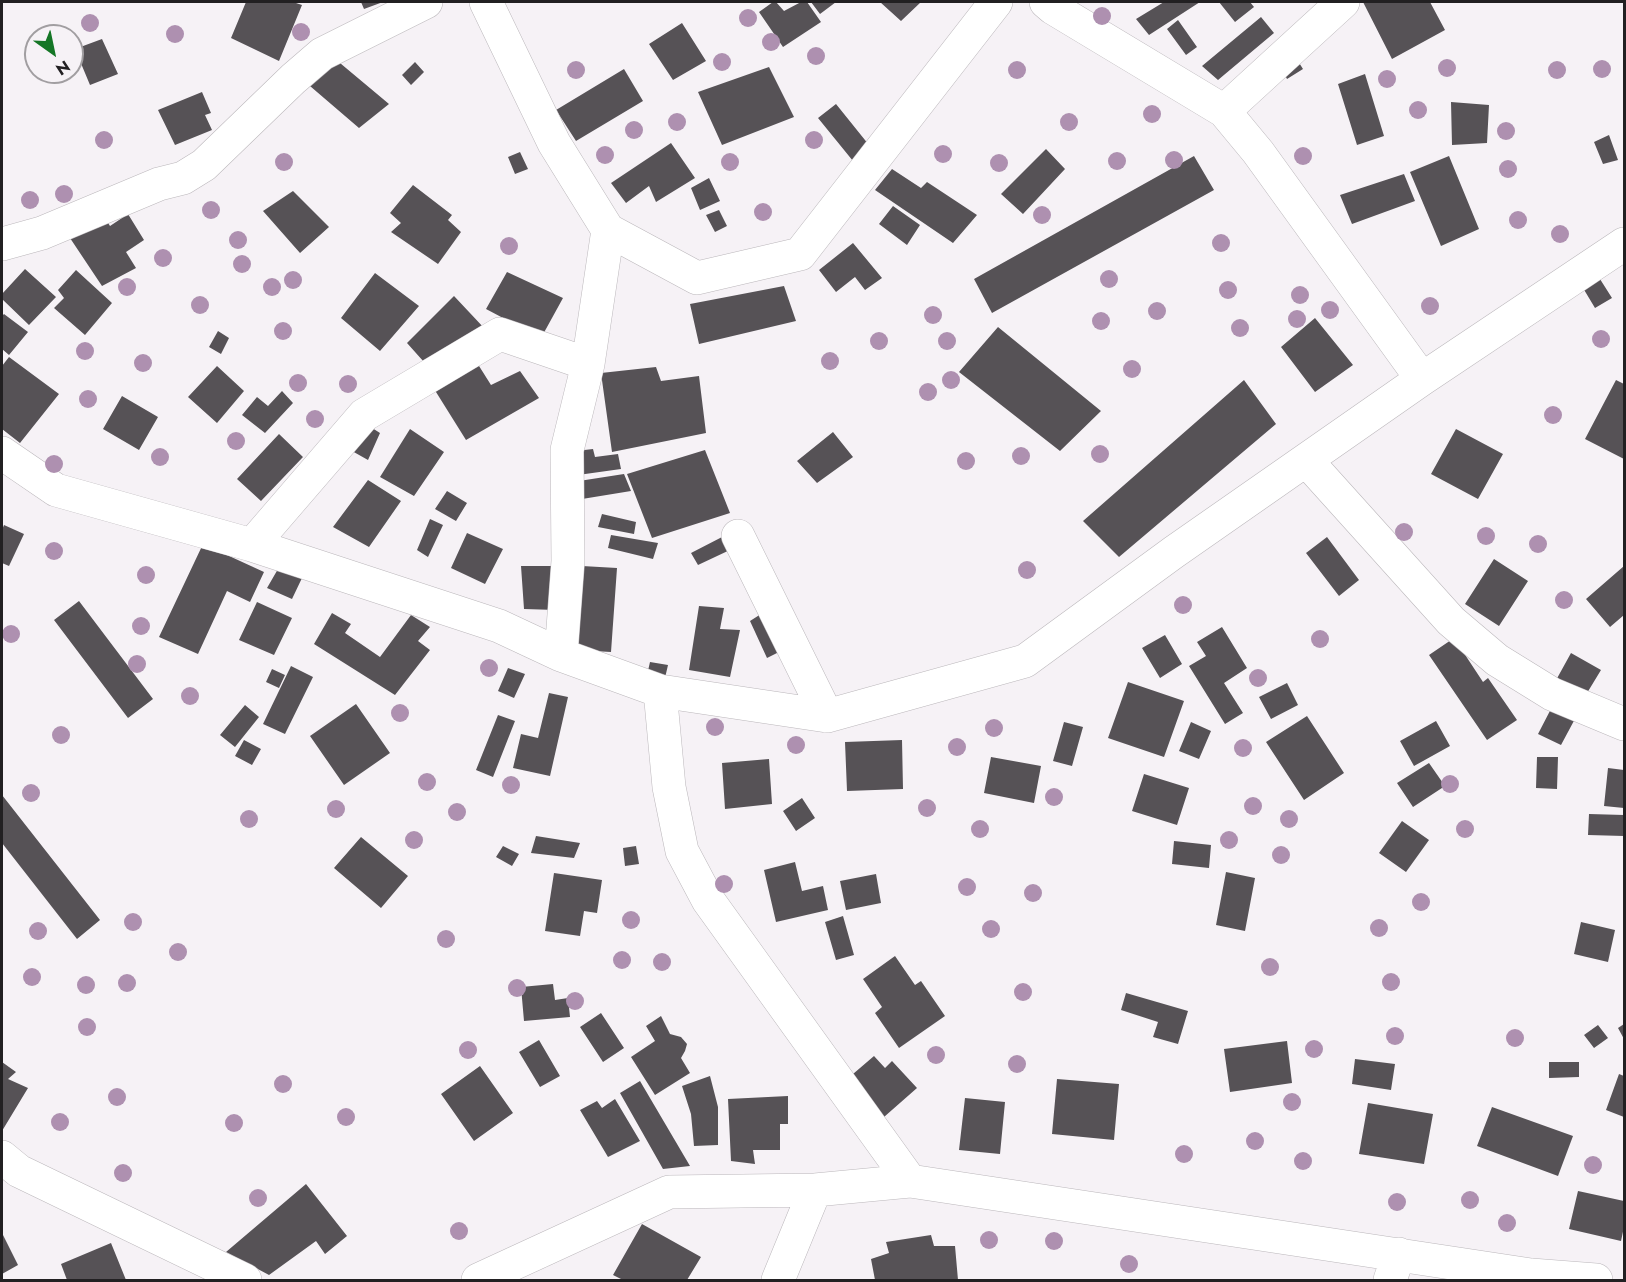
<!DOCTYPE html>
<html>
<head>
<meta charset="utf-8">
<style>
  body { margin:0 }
  #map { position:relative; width:1626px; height:1282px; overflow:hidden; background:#f6f2f6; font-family:Jost,sans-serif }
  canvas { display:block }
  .frame { position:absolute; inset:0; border:3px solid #222022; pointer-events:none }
  .north { position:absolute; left:24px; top:24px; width:60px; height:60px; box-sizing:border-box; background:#f6f2f6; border:2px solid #a19ea1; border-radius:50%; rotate:147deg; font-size:16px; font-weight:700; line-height:24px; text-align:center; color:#222022 }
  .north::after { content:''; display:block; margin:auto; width:21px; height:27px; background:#157626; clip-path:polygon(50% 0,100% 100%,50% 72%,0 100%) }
</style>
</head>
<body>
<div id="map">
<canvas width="1626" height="1282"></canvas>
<div class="frame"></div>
<div class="north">N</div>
</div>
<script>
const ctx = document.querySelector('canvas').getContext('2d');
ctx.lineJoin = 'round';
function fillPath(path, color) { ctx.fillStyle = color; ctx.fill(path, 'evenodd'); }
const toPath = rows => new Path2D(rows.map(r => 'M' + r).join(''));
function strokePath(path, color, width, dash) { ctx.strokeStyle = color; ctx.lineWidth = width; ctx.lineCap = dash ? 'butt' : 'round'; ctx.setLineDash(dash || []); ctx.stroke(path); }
const building = toPath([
  [246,2,293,2,302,5,279,61,231,38],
  [361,2,383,2,364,9],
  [773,2,776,2,784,11,801,2,807,2,821,22,783,47,759,12],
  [811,2,836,2,820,14],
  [880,2,921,2,901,21],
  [1164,2,1200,2,1149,35,1136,19],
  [1219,2,1250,2,1254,7,1235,22],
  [1363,2,1430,2,1445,30,1392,59],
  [1261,17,1274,33,1218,80,1202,66],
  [1178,20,1197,47,1186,55,1167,29],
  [682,23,706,61,673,80,649,44],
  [102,39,118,74,90,85,75,49],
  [334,58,389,104,359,128,303,80],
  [1296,58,1303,69,1287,79,1281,67],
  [415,62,424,72,411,85,402,75],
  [769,67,794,117,722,145,698,92],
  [624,69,643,101,576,141,556,110],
  [1365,74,1384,136,1357,145,1338,84],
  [202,92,211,113,205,115,212,130,175,145,158,110],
  [1451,102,1489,105,1487,143,1452,145],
  [836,104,873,150,853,161,818,118],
  [1609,135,1618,160,1603,164,1594,142],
  [671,143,695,178,656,202,649,186,626,203,611,183],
  [1046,149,1065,169,1023,214,1001,194],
  [520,152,528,169,515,174,508,157],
  [1194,156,1214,190,992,313,974,279],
  [1449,156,1479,229,1441,246,1410,172],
  [892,169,921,188,927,182,977,215,953,243,875,190],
  [1404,174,1415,201,1352,224,1340,195],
  [709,178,720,201,700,210,691,188],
  [413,185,452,215,448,220,461,232,438,264,391,232,401,223,390,213],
  [293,191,329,227,300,253,263,211],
  [893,206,920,225,907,245,879,224],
  [719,210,727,226,715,232,706,215],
  [128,214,144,240,126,252,136,268,102,286,70,238,105,218,110,226],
  [853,243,882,278,865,290,855,277,836,292,819,270],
  [1593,268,1612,298,1595,308,1577,278],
  [25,269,56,297,29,325,2,299,2,294],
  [76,270,112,303,85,335,54,308,64,298,58,290],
  [507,272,563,298,541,338,486,309],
  [375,273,419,306,380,351,341,318],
  [784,286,796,321,699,344,690,304],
  [454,296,485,329,432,371,407,343],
  [4,314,28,332,9,355,2,349,2,316],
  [1315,318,1353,365,1315,392,1281,347],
  [998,327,1101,411,1060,451,959,372],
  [218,331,229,338,221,354,209,347],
  [9,357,59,394,20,443,2,429,2,366],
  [474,358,491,385,520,371,539,398,466,440,431,384],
  [217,366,244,391,217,423,188,397],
  [656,367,661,381,699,376,706,433,612,452,601,373],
  [1244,380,1276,424,1119,557,1083,521],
  [1616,380,1624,384,1624,459,1585,439],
  [282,391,293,403,265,433,242,415,257,397,268,406],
  [122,396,158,417,139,450,103,429],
  [369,426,380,433,368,460,352,451],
  [410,429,444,452,414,496,380,477],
  [1456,429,1503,454,1478,499,1431,474],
  [833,432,853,457,817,483,797,461],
  [279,434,303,457,261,501,237,479],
  [593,449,595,457,618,454,621,469,578,475,576,451],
  [705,450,730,513,652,538,627,474],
  [624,474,631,491,582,499,579,481],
  [368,480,401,501,369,547,333,527],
  [447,491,467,503,456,521,435,509],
  [602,514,636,522,634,534,598,527],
  [430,519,443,525,428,557,417,550],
  [4,525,24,534,9,566,2,563,2,530],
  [467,533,503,549,485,584,451,568],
  [611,535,658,543,653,559,608,548],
  [724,536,732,549,698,565,691,553],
  [1327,537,1359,580,1339,596,1306,553],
  [203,544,264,572,250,602,227,591,198,654,159,637],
  [1494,559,1528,581,1499,626,1465,604],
  [521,566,557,566,556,610,524,609],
  [582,566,617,568,611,652,576,650],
  [1624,566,1624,615,1610,627,1586,599],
  [278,569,302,578,292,599,267,588],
  [79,601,153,699,128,718,54,620],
  [257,602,292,618,274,655,239,640],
  [699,606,724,608,720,629,740,630,730,677,689,670],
  [332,613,351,624,345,633,380,657,411,615,430,627,418,641,430,650,395,695,314,644],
  [761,614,779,652,767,658,750,621],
  [1222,627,1247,668,1224,683,1243,713,1225,724,1189,666,1206,656,1197,642],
  [1165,635,1182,664,1160,678,1142,648],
  [1454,638,1483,682,1488,678,1517,720,1487,740,1429,655],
  [1571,653,1601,670,1584,698,1555,682],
  [650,662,668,665,665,678,647,675],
  [291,666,313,677,285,734,263,724],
  [508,668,525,674,514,698,498,691],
  [272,669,285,675,279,688,266,682],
  [1128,682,1184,701,1164,757,1108,738],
  [1287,683,1298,705,1271,719,1259,697],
  [549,693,568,697,550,776,513,768,521,734,538,738],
  [356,704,390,753,344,785,310,736],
  [245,705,259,717,235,747,220,735],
  [1553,705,1576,717,1561,745,1538,734],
  [498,715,515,721,493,777,476,770],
  [1307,716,1344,773,1304,800,1266,742],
  [1436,721,1450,746,1414,766,1400,741],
  [1064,722,1083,727,1072,766,1053,761],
  [1191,722,1211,731,1199,759,1179,751],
  [244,740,261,749,252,765,235,756],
  [902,740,903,789,847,791,845,742],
  [991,757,1041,766,1034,803,984,793],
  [1537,757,1558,757,1557,789,1536,788],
  [769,759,772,804,725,809,722,763],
  [1429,763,1445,786,1413,807,1397,783],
  [1608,768,1624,770,1624,808,1604,806],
  [1144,774,1189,788,1177,825,1132,811],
  [2,795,100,920,77,939,2,843],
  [802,798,815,818,796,831,783,811],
  [1589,814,1624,815,1624,836,1588,835],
  [1402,821,1429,840,1406,872,1379,853],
  [536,836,580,843,574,858,531,853],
  [361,837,408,876,381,908,334,868],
  [1174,841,1211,845,1209,868,1172,864],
  [503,846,519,854,512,866,496,857],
  [636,846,639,864,625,866,623,848],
  [795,862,802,891,823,886,828,910,776,922,764,870],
  [1226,872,1255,878,1245,931,1216,925],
  [554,873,602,880,597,913,584,911,580,936,545,931],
  [876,874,881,903,846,910,840,881],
  [843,916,854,955,836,960,825,922],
  [1581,922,1615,930,1608,962,1574,954],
  [895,956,915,985,921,981,945,1016,899,1048,875,1013,882,1007,863,979],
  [553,984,555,1000,568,998,570,1017,524,1021,521,987],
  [1126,993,1188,1011,1178,1044,1153,1037,1158,1022,1121,1010],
  [601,1013,624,1048,603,1062,580,1027],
  [661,1016,670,1034,681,1037,687,1044,685,1051,681,1058,690,1073,655,1095,631,1057,655,1041,646,1026],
  [1624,1024,1624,1039,1618,1028],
  [1598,1025,1608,1038,1594,1048,1584,1035],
  [539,1040,560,1076,540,1087,519,1052],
  [1287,1041,1292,1083,1230,1092,1224,1049],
  [874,1056,885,1068,892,1061,917,1088,884,1117,859,1090,863,1087,853,1074],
  [1355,1059,1395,1064,1391,1090,1352,1084],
  [2,1062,16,1072,8,1079,28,1088,2,1131],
  [1549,1062,1579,1062,1579,1077,1549,1078],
  [480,1066,513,1113,474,1141,441,1094],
  [1619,1074,1624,1076,1624,1117,1606,1110],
  [710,1076,718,1107,718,1145,694,1146,691,1114,682,1086],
  [1057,1079,1119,1084,1114,1140,1052,1134],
  [640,1081,690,1166,663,1169,620,1093],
  [788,1096,788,1124,780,1124,780,1150,753,1150,755,1164,731,1161,728,1099],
  [965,1098,1005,1102,1000,1154,959,1150],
  [615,1099,640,1141,608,1157,580,1110,597,1101,602,1108],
  [1368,1103,1433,1114,1424,1164,1359,1154],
  [1492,1107,1573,1136,1558,1176,1477,1146],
  [306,1184,347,1236,325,1254,316,1241,269,1275,226,1252],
  [1578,1191,1624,1201,1624,1227,1621,1241,1569,1229],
  [642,1224,701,1257,687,1280,623,1280,613,1275],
  [2,1233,18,1265,2,1274],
  [931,1235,934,1246,955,1246,958,1280,875,1280,871,1259,889,1253,886,1242],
  [111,1243,126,1280,67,1280,61,1264]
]);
const minor = toPath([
  [486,2,554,143,608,230,697,278,800,254,996,2],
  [1046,2,1053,8,1224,111,1258,152,1422,379],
  [1224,111,1343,2],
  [2,244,42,233,159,184,183,178,204,165,293,79,322,54,426,2],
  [2,453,56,490,252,545,499,626,561,655,660,691,827,716,1025,661,1174,552,1422,379,1624,244],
  [1306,460,1451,621,1497,660,1552,694,1624,724],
  [738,536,827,716],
  [252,545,364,415,500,334,588,364],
  [561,655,568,561,567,450,588,364,608,230],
  [660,691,669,787,682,851,708,900,910,1181],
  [2,1157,19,1171,245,1280],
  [478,1280,669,1192,815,1190,910,1181,1531,1275,1596,1280],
  [778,1280,815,1190],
  [1390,1280,1399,1254]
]);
const trees = [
  [1102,16],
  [748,18],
  [90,23],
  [301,32],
  [175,34],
  [771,42],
  [816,56],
  [722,62],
  [1447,68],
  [1602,69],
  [576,70],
  [1017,70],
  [1557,70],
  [1387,79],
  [1418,110],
  [1152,114],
  [677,122],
  [1069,122],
  [634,130],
  [1506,131],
  [104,140],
  [814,140],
  [943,154],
  [605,155],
  [1303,156],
  [1174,160],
  [1117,161],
  [284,162],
  [730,162],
  [999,163],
  [1508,169],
  [64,194],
  [30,200],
  [211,210],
  [763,212],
  [1042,215],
  [1518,220],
  [1560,234],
  [238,240],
  [1221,243],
  [509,246],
  [163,258],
  [242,264],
  [1109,279],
  [293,280],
  [127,287],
  [272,287],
  [1228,290],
  [1300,295],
  [200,305],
  [1430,306],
  [1330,310],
  [1157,311],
  [933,315],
  [1297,319],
  [1101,321],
  [1240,328],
  [283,331],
  [1601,339],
  [879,341],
  [947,341],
  [85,351],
  [830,361],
  [143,363],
  [1132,369],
  [951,380],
  [298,383],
  [348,384],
  [928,392],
  [88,399],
  [1553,415],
  [315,419],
  [236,441],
  [1100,454],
  [1021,456],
  [160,457],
  [966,461],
  [54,464],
  [1404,532],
  [1486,536],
  [1538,544],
  [54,551],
  [1027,570],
  [146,575],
  [1564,600],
  [1183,605],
  [141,626],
  [11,634],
  [1320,639],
  [137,664],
  [489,668],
  [1258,678],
  [190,696],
  [400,713],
  [715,727],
  [994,728],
  [61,735],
  [796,745],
  [957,747],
  [1243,748],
  [427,782],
  [1450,784],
  [511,785],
  [31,793],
  [1054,797],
  [1253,806],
  [927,808],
  [336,809],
  [457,812],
  [249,819],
  [1289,819],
  [980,829],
  [1465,829],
  [414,840],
  [1229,840],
  [1281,855],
  [724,884],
  [967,887],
  [1033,893],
  [1421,902],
  [631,920],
  [133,922],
  [1379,928],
  [991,929],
  [38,931],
  [446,939],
  [178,952],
  [622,960],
  [662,962],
  [1270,967],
  [32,977],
  [1391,982],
  [127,983],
  [86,985],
  [517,988],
  [1023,992],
  [575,1001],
  [87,1027],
  [1395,1036],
  [1515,1038],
  [1314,1049],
  [468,1050],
  [936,1055],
  [1017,1064],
  [283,1084],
  [117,1097],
  [1292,1102],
  [346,1117],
  [60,1122],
  [234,1123],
  [1255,1141],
  [1184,1154],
  [1303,1161],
  [1593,1165],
  [123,1173],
  [258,1198],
  [1470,1200],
  [1397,1202],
  [1507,1223],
  [459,1231],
  [989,1240],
  [1054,1241],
  [1129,1264]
];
fillPath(building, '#565256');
strokePath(minor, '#bbb7bb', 34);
strokePath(minor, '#fff', 33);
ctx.fillStyle = '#ae90b0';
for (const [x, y] of trees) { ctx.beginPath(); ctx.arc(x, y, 9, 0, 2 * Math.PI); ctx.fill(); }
</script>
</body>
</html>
